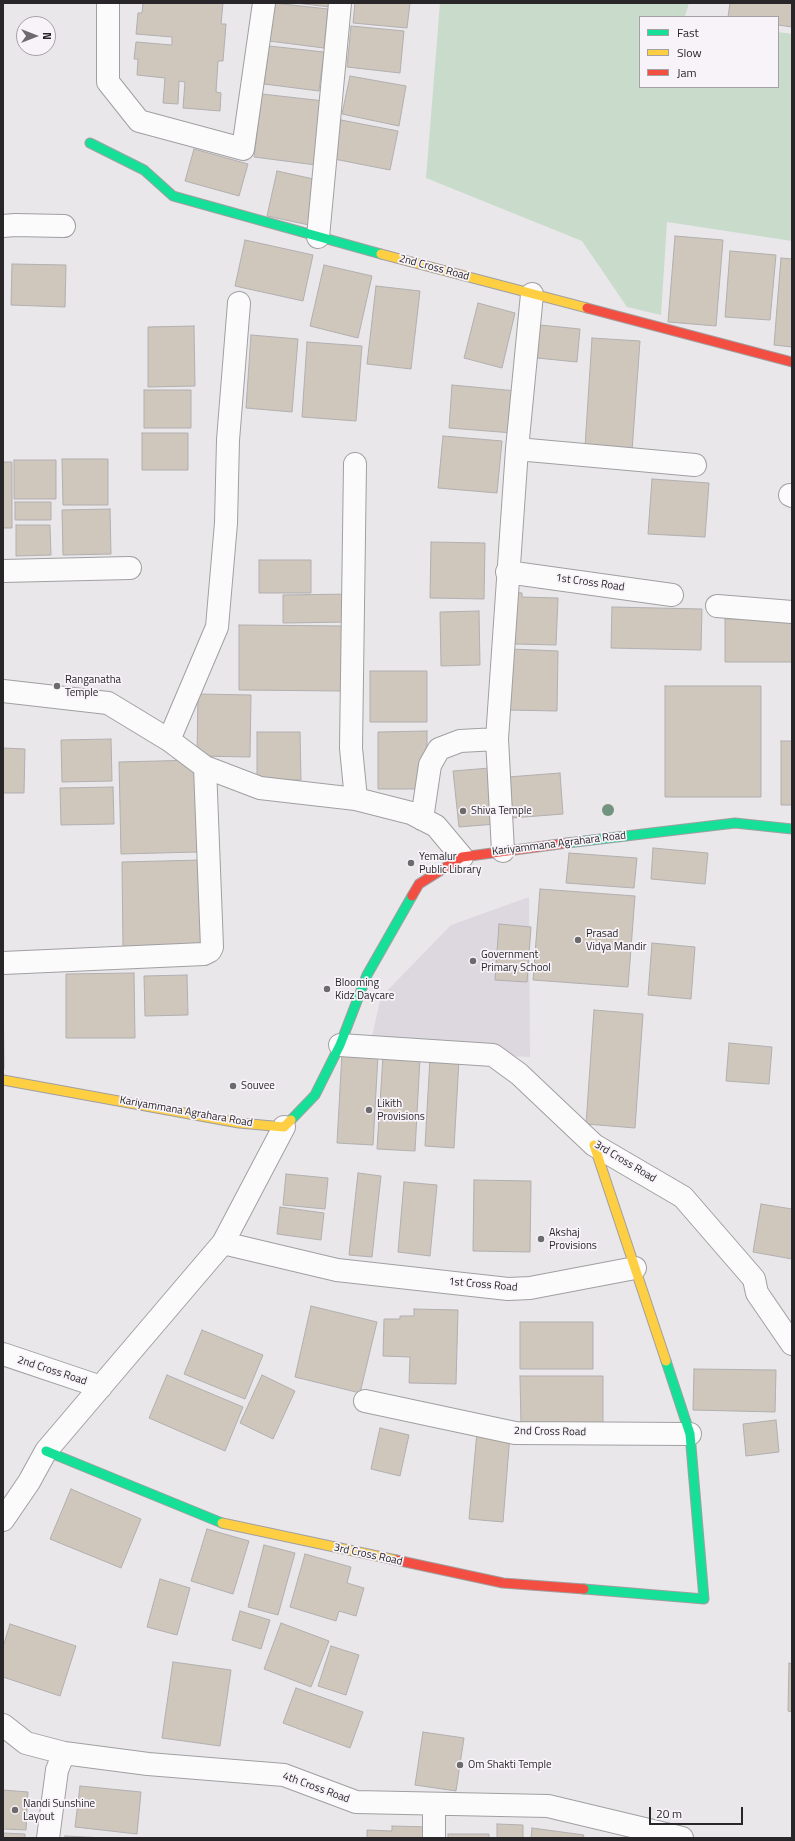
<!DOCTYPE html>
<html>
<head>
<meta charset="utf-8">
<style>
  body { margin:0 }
  #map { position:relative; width:795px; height:1841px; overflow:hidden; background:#e9e7ea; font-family:"Titillium Web",sans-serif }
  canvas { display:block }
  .frame { position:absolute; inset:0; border:4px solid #282628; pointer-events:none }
  .legend { position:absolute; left:639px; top:16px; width:140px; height:72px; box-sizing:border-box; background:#f7f3f9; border:1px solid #a4a1a5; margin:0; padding:5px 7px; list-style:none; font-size:12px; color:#282628 }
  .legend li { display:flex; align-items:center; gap:8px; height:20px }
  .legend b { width:20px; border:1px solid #a4a1a5 }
  .north { position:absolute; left:16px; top:16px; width:40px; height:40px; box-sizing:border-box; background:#f7f3f9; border:1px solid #a4a1a5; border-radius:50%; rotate:90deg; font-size:11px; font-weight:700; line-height:16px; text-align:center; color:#282628 }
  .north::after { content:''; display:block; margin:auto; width:14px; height:18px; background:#6c6a6c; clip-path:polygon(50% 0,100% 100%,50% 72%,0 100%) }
  .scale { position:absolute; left:649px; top:1807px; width:94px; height:18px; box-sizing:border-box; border:2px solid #282628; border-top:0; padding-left:5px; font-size:12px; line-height:14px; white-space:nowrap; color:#282628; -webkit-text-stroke:3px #f7f3f9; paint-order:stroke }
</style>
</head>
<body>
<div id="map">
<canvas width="795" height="1841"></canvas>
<div class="frame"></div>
<ul class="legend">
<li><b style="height:5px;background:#16e098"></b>Fast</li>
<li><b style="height:5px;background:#ffcf43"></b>Slow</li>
<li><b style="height:5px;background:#f24e42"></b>Jam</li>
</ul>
<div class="north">N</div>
<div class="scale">20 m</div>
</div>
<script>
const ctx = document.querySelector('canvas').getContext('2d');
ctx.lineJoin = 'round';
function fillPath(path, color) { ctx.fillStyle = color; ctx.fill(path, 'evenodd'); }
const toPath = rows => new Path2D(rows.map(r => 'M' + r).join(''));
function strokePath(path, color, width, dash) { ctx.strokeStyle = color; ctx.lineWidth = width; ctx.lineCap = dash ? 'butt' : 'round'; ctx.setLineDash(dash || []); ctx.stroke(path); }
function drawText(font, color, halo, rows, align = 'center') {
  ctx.font = font + ' "Titillium Web",sans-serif'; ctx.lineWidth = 3.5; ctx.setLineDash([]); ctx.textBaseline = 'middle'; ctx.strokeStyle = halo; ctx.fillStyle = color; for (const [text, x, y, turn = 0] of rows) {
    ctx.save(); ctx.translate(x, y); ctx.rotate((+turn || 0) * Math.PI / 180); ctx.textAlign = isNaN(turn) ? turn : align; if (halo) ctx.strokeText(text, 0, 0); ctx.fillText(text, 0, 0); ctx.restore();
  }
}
const built = toPath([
  [529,897,530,1057,369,1049,381,997,451,925]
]);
const green = toPath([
  [440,3,689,3,685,16,689,17,640,17,640,87,778,87,778,32,792,34,792,241,667,222,661,315,627,307,582,241,426,178]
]);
const building = toPath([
  [143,3,223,3,221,24,226,24,223,61,218,61,216,92,221,93,220,111,183,108,185,82,179,81,178,104,163,103,165,78,137,75,138,59,134,59,136,42,172,45,172,37,136,34,138,13,142,13,143,3],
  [274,3,328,9,324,48,269,41,274,3],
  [295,3,330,3,330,7,295,3],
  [355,3,410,3,407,28,353,23,355,3],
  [730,3,792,3,792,27,778,25,778,17,728,17,730,3],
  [351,26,404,31,400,73,347,67,351,26],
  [269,46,324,52,319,91,264,84,269,46],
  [350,76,406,86,399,126,342,114,350,76],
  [262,94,324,101,316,165,254,157,262,94],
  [341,120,398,131,390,170,334,159,341,120],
  [194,149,248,164,239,196,185,181,194,149],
  [277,171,318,180,309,225,267,216,277,171],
  [675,236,723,240,716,326,668,322,675,236],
  [245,240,313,255,303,301,235,286,245,240],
  [730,251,776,255,770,320,725,317,730,251],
  [781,258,792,259,792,347,774,345,781,258],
  [12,264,66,265,65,307,11,305,12,264],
  [324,265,372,276,358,338,310,326,324,265],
  [376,286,420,291,411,369,367,364,376,286],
  [478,303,515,313,502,368,464,358,478,303],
  [540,325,580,329,577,362,537,358,540,325],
  [194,326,195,386,148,387,148,327,194,326],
  [251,335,298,339,292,412,246,408,251,335],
  [592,338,640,341,632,451,585,447,592,338],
  [307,342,362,346,356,421,302,417,307,342],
  [452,385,517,391,513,433,449,428,452,385],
  [144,390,191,390,191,428,144,428,144,390],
  [142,433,188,433,188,470,142,470,142,433],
  [443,436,502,441,497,493,438,488,443,436],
  [62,459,108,459,108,505,63,505,62,459],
  [14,460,56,460,56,499,14,499,14,460],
  [3,462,12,462,12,528,3,528,3,462],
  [652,479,709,483,705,537,648,534,652,479],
  [15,502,51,502,51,520,15,520,15,502],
  [110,509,111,554,63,555,62,510,110,509],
  [16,525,50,525,51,555,16,556,16,525],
  [431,542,485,543,484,599,430,598,431,542],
  [259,560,311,560,311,593,259,593,259,560],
  [516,592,522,593,522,597,558,598,556,645,515,644,516,592],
  [351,594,351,622,283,623,283,595,351,594],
  [612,607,702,609,701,650,611,648,612,607],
  [479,611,480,665,441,666,440,612,479,611],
  [725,619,792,619,792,662,725,662,725,619],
  [239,625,343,626,342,691,239,690,239,625],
  [510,649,558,651,557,711,508,710,510,649],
  [370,671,427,671,427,722,370,722,370,671],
  [665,686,761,686,761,797,665,797,665,686],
  [198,694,251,695,250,757,197,756,198,694],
  [427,731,427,789,378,789,378,732,427,731],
  [257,732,300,732,301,780,257,780,257,732],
  [111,739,112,781,62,782,61,740,111,739],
  [781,741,792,741,792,805,781,805,781,741],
  [3,748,25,749,24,793,3,793,3,748],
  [196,760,198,852,121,854,119,762,196,760],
  [490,768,496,824,459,827,453,771,490,768],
  [560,773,563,814,512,818,508,777,560,773],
  [113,787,114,824,61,825,60,788,113,787],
  [653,848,708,853,705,884,651,879,653,848],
  [569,853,637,858,634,888,566,883,569,853],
  [202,860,203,946,123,948,122,862,202,860],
  [540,889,635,896,628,987,533,980,540,889],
  [499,924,531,927,527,982,495,980,499,924],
  [652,943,695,947,691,999,648,995,652,943],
  [134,973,135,1038,66,1038,66,974,134,973],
  [187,975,188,1015,145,1016,144,976,187,975],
  [3,980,4,1069,3,1069,3,980],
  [594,1010,643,1014,635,1128,586,1124,594,1010],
  [729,1043,772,1047,769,1084,726,1081,729,1043],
  [342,1053,378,1055,373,1145,337,1143,342,1053],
  [383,1056,420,1058,415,1151,377,1149,383,1056],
  [430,1058,459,1060,454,1148,425,1146,430,1058],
  [358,1173,381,1176,372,1257,349,1255,358,1173],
  [286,1174,328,1178,325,1209,283,1205,286,1174],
  [474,1180,531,1181,530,1252,473,1251,474,1180],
  [404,1182,437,1185,430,1256,398,1252,404,1182],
  [761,1204,792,1209,792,1259,753,1252,761,1204],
  [280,1207,324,1213,321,1240,277,1234,280,1207],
  [311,1306,377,1322,360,1393,295,1377,311,1306],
  [414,1309,458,1310,456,1384,409,1383,410,1357,383,1356,384,1319,400,1319,400,1316,414,1316,414,1309],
  [520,1322,593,1322,593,1369,520,1369,520,1322],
  [202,1330,263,1355,245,1399,184,1374,202,1330],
  [694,1369,776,1370,775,1412,693,1410,694,1369],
  [167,1375,243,1407,225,1451,149,1418,167,1375],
  [262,1375,295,1391,273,1439,240,1423,262,1375],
  [520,1376,603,1376,603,1424,521,1425,520,1376],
  [776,1420,779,1452,746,1456,743,1424,776,1420],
  [380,1428,409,1435,400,1476,371,1469,380,1428],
  [477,1432,510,1435,503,1522,469,1519,477,1432],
  [71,1489,141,1519,121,1568,50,1539,71,1489],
  [207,1529,249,1541,233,1594,191,1581,207,1529],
  [264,1545,295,1553,278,1615,248,1607,264,1545],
  [305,1554,351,1567,347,1583,364,1588,356,1616,339,1611,336,1621,290,1607,305,1554],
  [160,1579,190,1588,177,1635,147,1627,160,1579],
  [240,1611,270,1620,261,1649,232,1640,240,1611],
  [281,1623,329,1641,311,1687,264,1669,281,1623],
  [10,1624,76,1646,60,1696,3,1677,3,1647,10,1624],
  [331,1646,359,1655,346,1695,318,1686,331,1646],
  [173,1662,231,1670,220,1746,162,1738,173,1662],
  [789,1663,792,1664,792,1712,788,1711,789,1663],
  [296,1688,363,1712,350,1748,283,1723,296,1688],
  [423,1732,464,1738,456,1791,415,1785,423,1732],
  [80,1786,141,1792,137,1834,75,1827,80,1786],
  [3,1790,28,1792,26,1830,3,1829,3,1790],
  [497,1824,523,1825,523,1838,497,1838,497,1824],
  [392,1826,429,1827,429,1838,367,1838,367,1830,392,1831,392,1826],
  [532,1828,584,1835,583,1838,531,1838,532,1828],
  [3,1833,25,1834,25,1838,3,1838,3,1833],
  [448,1834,489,1834,489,1838,448,1838,448,1834],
  [65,1836,106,1838,65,1838,65,1836]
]);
const street = toPath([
  [108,3,108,82,139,121,243,149,264,3],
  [3,226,15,225,64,226],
  [318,237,340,3],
  [517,449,695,465],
  [355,464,351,748,356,799],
  [790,495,792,496],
  [3,571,130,568],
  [507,572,672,595],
  [717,606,792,612],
  [3,691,108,703,169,740,205,767,260,788,356,799,411,813,436,826,462,857],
  [169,740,217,627,226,523,228,440,239,303],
  [422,819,430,765,439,749,460,741,497,739],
  [503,851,497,739,517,449,532,294],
  [3,963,204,954,210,951,212,947,205,767],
  [340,1045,493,1055,519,1074,594,1145,683,1197,754,1279,757,1293,792,1344],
  [223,1243,337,1270,508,1289,530,1288,635,1268],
  [3,1354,101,1387],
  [365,1401,515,1433,690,1434],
  [3,1520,29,1482,46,1451,223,1243,284,1127],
  [3,1725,26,1743,64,1753,148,1764,284,1775,356,1802,548,1806,682,1838],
  [434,1804,434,1838],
  [48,1838,57,1770,64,1753]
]);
const fast = toPath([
  [90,143,144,170,173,196,381,254],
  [567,843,735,823,792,829],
  [291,1120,315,1095,340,1045,367,975,412,896],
  [46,1451,222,1523],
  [584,1589,704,1599,690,1434,666,1361]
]);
const slow = toPath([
  [381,254,587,308],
  [3,1080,239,1123,284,1127,291,1120],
  [594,1145,666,1361],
  [222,1523,396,1560]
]);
const jam = toPath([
  [587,308,792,362],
  [412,896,419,884,462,857,567,843],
  [396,1560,503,1583,584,1589]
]);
const trees = [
  [608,810]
];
const markers = [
  [57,686,4,"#6c6a6c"],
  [463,811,4,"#6c6a6c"],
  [411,863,4,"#6c6a6c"],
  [578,940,4,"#6c6a6c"],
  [473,961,4,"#6c6a6c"],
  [327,989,4,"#6c6a6c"],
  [233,1086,4,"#6c6a6c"],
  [369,1110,4,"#6c6a6c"],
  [541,1239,4,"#6c6a6c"],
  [460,1765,4,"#6c6a6c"],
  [15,1810,4,"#6c6a6c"]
];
const streetNames = [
  ["2nd Cross Road",434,268,15],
  ["1st Cross Road",590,583,8],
  ["Kariyammana Agrahara Road",559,844,-7],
  ["Kariyammana Agrahara Road",186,1112,10],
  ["3rd Cross Road",625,1162,31],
  ["1st Cross Road",483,1285,5],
  ["2nd Cross Road",52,1371,18],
  ["2nd Cross Road",550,1432,1],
  ["3rd Cross Road",368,1555,12],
  ["4th Cross Road",316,1788,20]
];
const poiNames = [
  ["Ranganatha",65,680],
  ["Temple",65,693],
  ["Shiva Temple",471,811],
  ["Yemalur",419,857],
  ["Public Library",419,870],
  ["Prasad",586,934],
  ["Vidya Mandir",586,947],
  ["Government",481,955],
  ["Primary School",481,968],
  ["Blooming",335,983],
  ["Kidz Daycare",335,996],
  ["Souvee",241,1086],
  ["Likith",377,1104],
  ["Provisions",377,1117],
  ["Akshaj",549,1233],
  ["Provisions",549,1246],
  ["Om Shakti Temple",468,1765],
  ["Nandi Sunshine",23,1804],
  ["Layout",23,1817]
];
fillPath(built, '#ddd8df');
fillPath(green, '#c9dccc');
fillPath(building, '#cfc6bc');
strokePath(building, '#b1afb0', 1);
strokePath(street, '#a09fa1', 24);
strokePath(fast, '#a09fa1', 11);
strokePath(slow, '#a09fa1', 11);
strokePath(jam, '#a09fa1', 11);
strokePath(street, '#fcfbfc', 22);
strokePath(fast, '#16e098', 9);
strokePath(slow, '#ffcf43', 9);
strokePath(jam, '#f24e42', 9);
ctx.fillStyle = '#72937d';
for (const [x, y] of trees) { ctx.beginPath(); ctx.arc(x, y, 6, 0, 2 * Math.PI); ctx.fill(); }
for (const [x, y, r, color] of markers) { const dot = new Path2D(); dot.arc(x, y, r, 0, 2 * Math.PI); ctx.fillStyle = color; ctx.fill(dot); strokePath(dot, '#f7f3f9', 1.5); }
drawText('11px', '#282628', '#f7f3f9', streetNames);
drawText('11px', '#282628', '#f7f3f9', poiNames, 'left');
</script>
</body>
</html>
